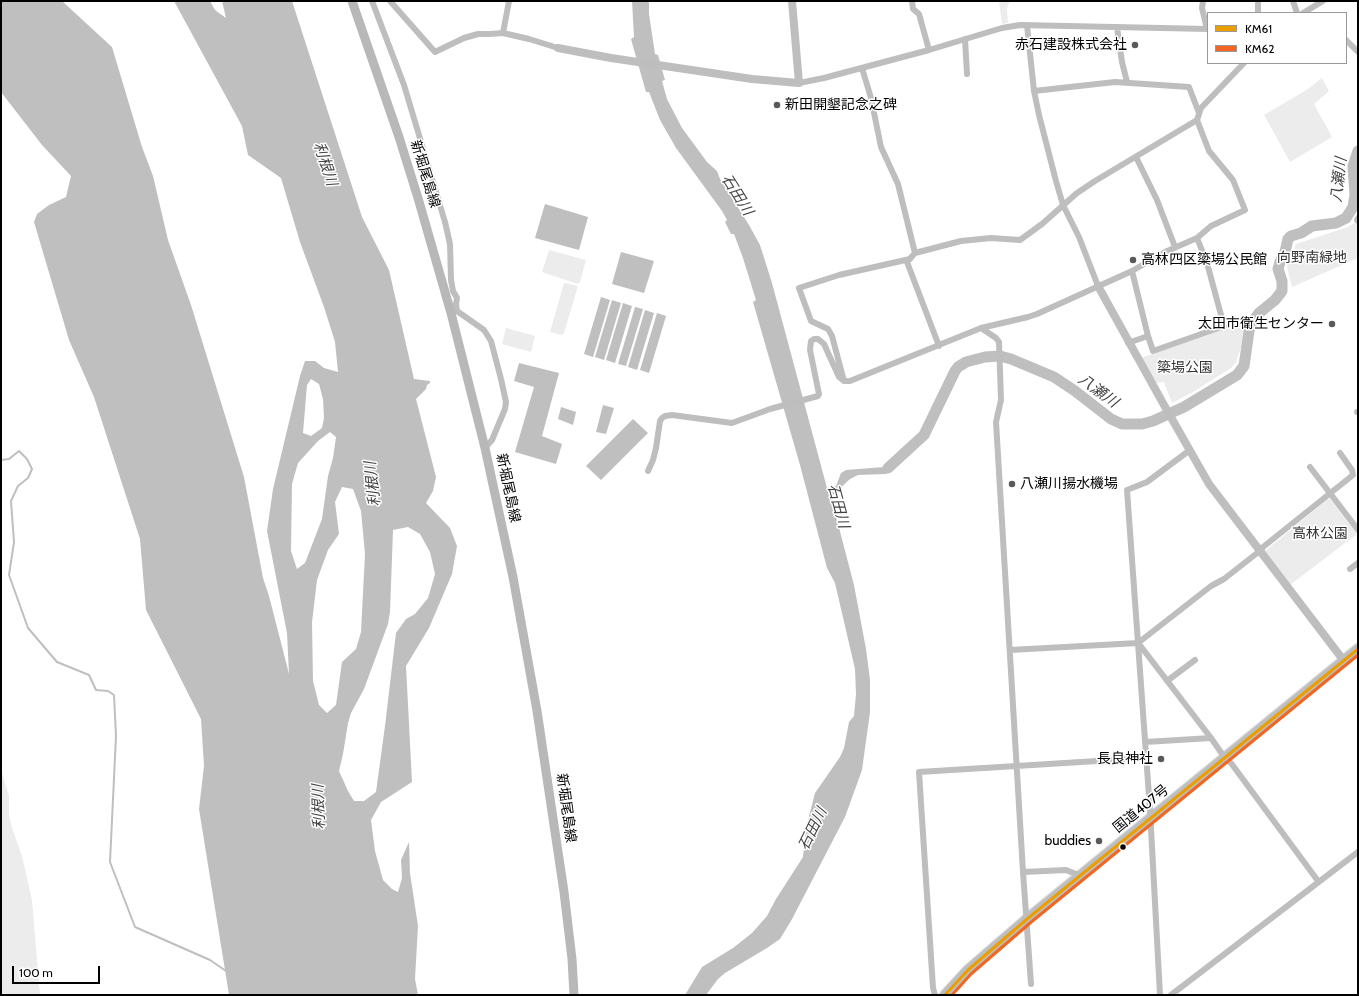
<!DOCTYPE html>
<html>
<head>
<meta charset="utf-8">
<style>
  body { margin:0 }
  #map { position:relative; width:1359px; height:996px; overflow:hidden; background:#fff; font-family:Cabin,sans-serif }
  canvas { display:block }
  .frame { position:absolute; inset:0; border:2px solid #000; pointer-events:none }
  .legend { position:absolute; left:1207px; top:12px; width:140px; height:52px; box-sizing:border-box; background:#fff; border:1px solid #999; margin:0; padding:5px 7px; list-style:none; font-size:12px; color:#000 }
  .legend li { display:flex; align-items:center; gap:8px; height:20px }
  .legend b { width:20px; border:1px solid #999 }
  .scale { position:absolute; left:12px; top:966px; width:88px; height:18px; box-sizing:border-box; border:2px solid #000; border-top:0; padding-left:5px; font-size:12px; line-height:14px; white-space:nowrap; color:#000; -webkit-text-stroke:3px #fff; paint-order:stroke }
</style>
</head>
<body>
<div id="map">
<canvas width="1359" height="996"></canvas>
<div class="frame"></div>
<ul class="legend">
<li><b style="height:5px;background:#eb9e00"></b>KM61</li>
<li><b style="height:5px;background:#f26522"></b>KM62</li>
</ul>
<div class="scale">100 m</div>
</div>
<script>
const ctx = document.querySelector('canvas').getContext('2d');
ctx.lineJoin = 'round';
function fillPath(path, color) { ctx.fillStyle = color; ctx.fill(path, 'evenodd'); }
const toPath = rows => new Path2D(rows.map(r => 'M' + r).join(''));
function strokePath(path, color, width, dash) { ctx.strokeStyle = color; ctx.lineWidth = width; ctx.lineCap = dash ? 'butt' : 'round'; ctx.setLineDash(dash || []); ctx.stroke(path); }
function drawText(font, color, halo, rows, align = 'center') {
  ctx.font = font + ' Cabin,"Noto Sans JP",sans-serif'; ctx.lineWidth = 3; ctx.setLineDash([]); ctx.textBaseline = 'middle'; ctx.strokeStyle = halo; ctx.fillStyle = color; for (const [text, x, y, turn = 0] of rows) {
    ctx.save(); ctx.translate(x, y); ctx.rotate((+turn || 0) * Math.PI / 180); ctx.textAlign = isNaN(turn) ? turn : align; if (halo) ctx.strokeText(text, 0, 0); ctx.fillText(text, 0, 0); ctx.restore();
  }
}
const green = toPath([
  [999,1,1010,1,1007,8,1008,23,1002,24],
  [1322,78,1329,91,1314,104,1332,137,1290,162,1264,115,1308,89],
  [1356,222,1358,225,1358,258,1292,287,1287,267,1296,244,1348,227],
  [549,250,586,260,580,282,578,284,542,272],
  [564,283,578,286,564,333,561,335,550,332],
  [1244,322,1241,347,1236,362,1231,368,1193,392,1172,403,1164,382,1156,383,1141,358],
  [506,328,535,336,531,352,502,344],
  [1328,499,1330,499,1357,534,1290,585,1265,551],
  [1,769,9,796,9,814,12,828,22,856,32,900,40,995,1,995]
]);
const water = toPath([
  [1,1,62,1,112,47,142,147,153,176,168,240,191,305,244,477,263,578,269,596,289,674,287,633,267,531,273,489,300,376,305,361,315,361,324,368,338,372,335,342,324,307,300,242,281,178,248,155,242,126,174,1,210,1,215,10,226,18,222,1,292,1,362,217,389,270,414,379,430,381,430,383,427,385,426,389,416,399,436,477,433,491,426,503,450,528,457,546,452,574,429,628,406,666,412,782,381,802,371,820,375,851,383,880,392,889,398,892,402,878,401,860,409,842,410,873,418,926,415,979,418,995,229,995,199,809,204,766,201,719,146,610,140,539,94,397,69,340,34,222,37,214,49,205,66,197,71,176,42,145,1,92],
  [311,379,319,384,323,399,324,418,322,428,311,436,303,433,307,385],
  [330,432,336,437,333,458,328,476,322,519,305,563,297,569,291,551,292,484,298,463,318,441],
  [342,487,353,489,361,511,365,554,361,632,356,649,342,662,336,705,327,713,319,705,313,681,312,622,317,580,328,550,339,534,335,502],
  [408,527,420,534,430,552,435,574,428,598,415,614,406,619,396,633,385,726,376,792,364,801,354,801,348,791,339,771,343,754,348,723,351,713,364,689,388,624,390,612,393,530],
  [632,1,649,1,649,14,655,54,658,55,665,80,662,81,667,99,682,128,707,162,717,171,720,179,749,225,760,245,772,283,827,488,829,489,836,486,841,473,846,470,884,467,892,461,905,457,886,474,858,475,850,479,833,495,832,501,854,585,866,649,870,680,870,712,862,770,845,817,791,921,780,939,767,948,725,973,718,979,706,995,685,995,702,967,733,948,752,933,767,916,776,899,803,857,806,828,815,793,840,757,844,748,849,722,854,716,856,694,855,669,835,583,827,568,800,465,753,302,756,300,743,258,734,234,731,234,725,222,727,220,722,211,676,148,660,120,649,92,646,92,631,39,634,37],
  [545,204,588,217,579,250,535,238],
  [621,252,654,261,644,293,612,284],
  [601,297,610,300,593,357,584,354],
  [612,300,621,303,604,360,595,357],
  [623,303,632,306,615,363,606,360],
  [635,307,643,309,626,366,618,364],
  [645,310,654,313,637,370,628,367],
  [657,313,666,316,649,373,640,370],
  [519,363,559,373,542,436,562,444,556,464,515,452,534,387,514,381],
  [603,405,614,408,606,434,596,432],
  [561,407,576,412,573,425,558,419],
  [633,419,648,433,601,480,586,466]
]);
const stream = toPath([
  [1,460,9,459,19,451,27,459,32,469,28,478,18,486,11,501,14,542,9,575,28,628,57,662,89,675,96,690,108,691,114,695,116,736,110,862,135,927,210,960,226,971]
]);
const river = toPath([
  [888,468,924,435,955,371,958,367,966,362,985,357,1000,356,1011,359,1054,377,1075,391,1111,419,1122,424,1142,424,1153,421,1184,407,1237,375,1244,366,1249,331,1251,324,1259,313,1275,300,1282,291,1282,281,1278,269,1280,262,1285,252,1288,239,1291,236,1301,233,1312,226,1336,223,1346,218,1353,207,1355,195,1353,166,1358,151]
]);
const minor = toPath([
  [372,1,404,85,445,222,450,244,451,280,453,291,457,298,456,304,457,311],
  [390,1,435,52,464,38,478,34,490,34,503,33,529,39,558,48],
  [912,1,913,9,919,14,929,50],
  [1203,1,1202,8,1207,29],
  [1293,1,1297,13],
  [1258,13,1258,1],
  [1303,13,1323,1],
  [1027,25,1034,91,1039,115,1056,181,1063,205,1079,237,1098,286],
  [1117,27,1122,62,1127,82],
  [503,33,509,1],
  [965,39,967,74],
  [1346,40,1358,52],
  [862,68,871,98,881,147,898,184,915,253],
  [799,83,824,78,929,50,1002,28,1020,25,1208,29],
  [1034,91,1115,82,1189,87,1199,113],
  [1136,157,1157,200,1175,247],
  [1358,218,1357,220,1358,221],
  [1132,271,1148,336,1153,351,1224,326,1207,263,1197,238],
  [454,312,457,311,484,330,491,341,501,379,506,402,505,409,492,440,485,448],
  [981,328,996,338,999,342,1001,400,996,422,1023,872,1031,984],
  [1128,343,1148,336],
  [939,346,907,262,915,253,961,241,991,238,1020,240,1042,224,1077,193,1095,181,1197,120],
  [844,381,832,336,828,329,811,321,799,288,839,275,910,259],
  [1357,412,1358,412],
  [1310,467,1358,530],
  [648,471,653,460,656,448,660,421,662,418,665,416,672,415,732,423,770,409,818,396,819,394,810,350,811,341,814,339,818,339,824,344,839,377,844,381,850,381,981,328,1028,317,1037,314,1132,271,1165,252,1197,238,1211,226,1245,210,1233,180,1209,151,1197,120,1201,108,1244,63],
  [1350,569,1358,563],
  [1139,644,1211,738,1225,758,1231,763,1318,881],
  [1010,650,1138,643,1211,586,1224,579,1261,550,1263,547,1353,475,1352,470,1340,453],
  [1167,681,1195,660],
  [1145,742,1211,738],
  [1023,872,1066,870,1081,876],
  [935,995,933,988,919,772,1146,758],
  [1160,995,1150,810,1127,490,1147,482,1190,450],
  [1171,995,1358,852]
]);
const tertiary = toPath([
  [558,48,611,58,752,79,799,83,792,1],
  [1098,286,1164,405,1209,484,1344,661]
]);
const secondary = toPath([
  [352,1,399,137,418,198,451,313,485,448,513,577,537,711,564,892,572,959,574,995]
]);
const trunk = toPath([
  [945,995,968,970,1027,919,1358,649]
]);
const bus1 = toPath([
  [945,995,968,970,1027,919,1358,649]
]);
const bus2 = toPath([
  [952,995,971,974,1030,923,1358,655]
]);
const markers = [
  [1135,45,4,"#595959"],
  [777,105,4,"#595959"],
  [1133,260,4,"#595959"],
  [1332,324,4,"#595959"],
  [1012,484,4,"#595959"],
  [1161,759,4,"#595959"],
  [1099,841,4,"#595959"],
  [1123,847,3.5,"#000"]
];
const poiNames = [
  ["赤石建設株式会社",1127,45],
  ["新田開墾記念之碑",785,105,"left"],
  ["高林四区簗場公民館",1141,260,"left"],
  ["太田市衛生センター",1324,324],
  ["八瀬川揚水機場",1020,484,"left"],
  ["長良神社",1153,759],
  ["buddies",1091,841]
];
const streetNames = [
  ["新堀尾島線",425,174,73],
  ["新堀尾島線",508,488,78],
  ["新堀尾島線",566,808,82],
  ["国道407号",1141,809,-39]
];
const parkNames = [
  ["向野南緑地",1312,258],
  ["簗場公園",1185,368],
  ["高林公園",1320,534]
];
const waterNames = [
  ["利根川",325,164,72],
  ["八瀬川",1339,180,-83],
  ["石田川",737,195,58],
  ["八瀬川",1098,391,36],
  ["利根川",373,484,-96],
  ["石田川",838,506,75],
  ["利根川",319,807,-92],
  ["石田川",813,829,-64]
];
fillPath(green, '#ececec');
fillPath(water, '#bfbfbf');
strokePath(stream, '#bfbfbf', 2);
strokePath(river, '#bfbfbf', 11);
strokePath(trunk, '#dbdbdb', 12);
strokePath(minor, '#bebebe', 6);
strokePath(tertiary, '#bebebe', 8);
strokePath(secondary, '#b8b8b8', 9);
strokePath(trunk, '#bebebe', 10);
strokePath(bus1, '#eb9e00', 3);
strokePath(bus2, '#f26522', 3);
for (const [x, y, r, color] of markers) { const dot = new Path2D(); dot.arc(x, y, r, 0, 2 * Math.PI); ctx.fillStyle = color; ctx.fill(dot); strokePath(dot, '#fff', 1.5); }
drawText('14px', '#000', '#fff', poiNames, 'right');
drawText('14px', '#000', '#fff', streetNames);
drawText('14px', '#333', '#fff', parkNames);
drawText('italic 15px', '#444', '#fff', waterNames);
</script>
</body>
</html>
